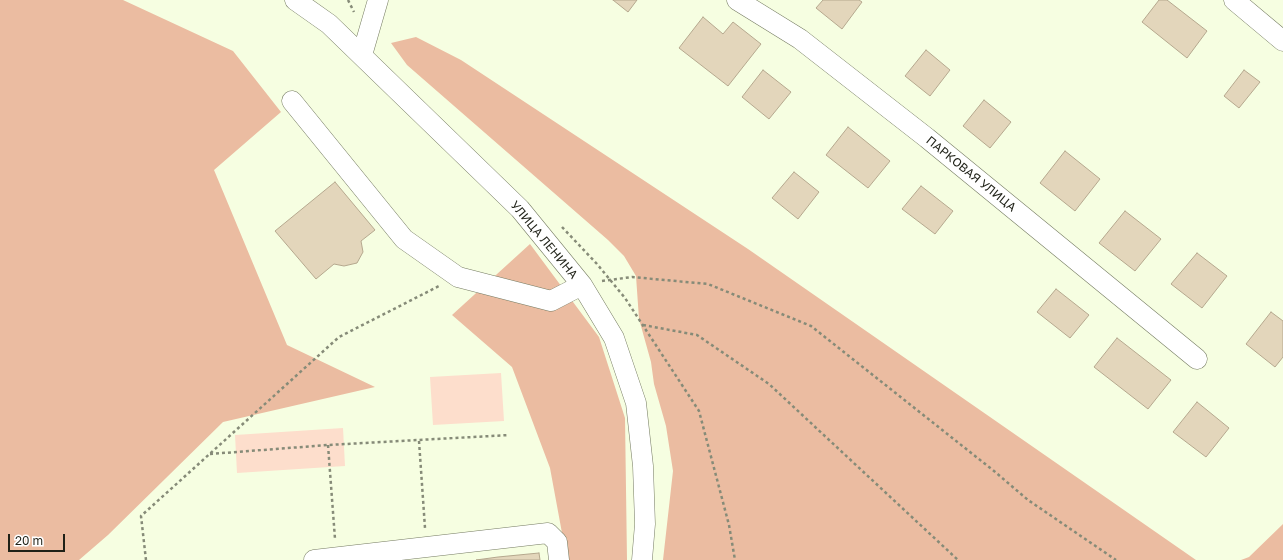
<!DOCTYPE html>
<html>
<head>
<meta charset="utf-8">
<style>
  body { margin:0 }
  #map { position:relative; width:1283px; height:560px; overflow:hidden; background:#f6fee1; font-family:"Golos Text",sans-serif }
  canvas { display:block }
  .scale { position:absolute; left:8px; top:534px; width:57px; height:18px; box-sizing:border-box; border:2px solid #1f2117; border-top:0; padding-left:5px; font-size:12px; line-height:14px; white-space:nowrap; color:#1f2117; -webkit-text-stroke:3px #fff; paint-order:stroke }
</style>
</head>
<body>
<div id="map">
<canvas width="1283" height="560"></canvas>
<div class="scale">20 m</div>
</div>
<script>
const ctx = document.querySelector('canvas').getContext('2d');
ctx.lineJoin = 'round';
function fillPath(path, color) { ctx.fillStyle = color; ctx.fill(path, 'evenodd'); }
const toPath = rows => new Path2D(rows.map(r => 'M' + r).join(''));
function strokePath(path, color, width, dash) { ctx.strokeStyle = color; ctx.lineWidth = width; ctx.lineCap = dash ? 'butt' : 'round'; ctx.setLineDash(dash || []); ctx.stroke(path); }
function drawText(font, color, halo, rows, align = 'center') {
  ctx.font = font + ' "Golos Text",sans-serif'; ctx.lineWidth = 4; ctx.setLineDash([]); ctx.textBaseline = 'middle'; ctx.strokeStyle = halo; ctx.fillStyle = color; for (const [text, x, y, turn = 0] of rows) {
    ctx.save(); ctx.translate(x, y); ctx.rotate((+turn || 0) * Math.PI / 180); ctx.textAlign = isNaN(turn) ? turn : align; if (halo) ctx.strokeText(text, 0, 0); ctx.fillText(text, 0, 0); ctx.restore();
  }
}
const green = toPath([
  [501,373,504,421,433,425,430,377],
  [343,428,345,466,237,473,235,435]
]);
const forest = toPath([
  [0,0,123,0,233,51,281,112,214,170,287,345,375,387,223,422,108,535,79,560,0,560],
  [416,37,461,60,748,249,1196,560,663,560,673,471,666,426,654,384,651,362,639,319,636,276,624,256,608,240,407,65,391,43],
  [530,244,599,337,625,418,627,560,567,560,550,468,512,367,452,315],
  [1283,524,1283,560,1241,560,1249,557]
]);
const building = toPath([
  [613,0,637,0,628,12,613,0],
  [823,0,859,0,862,2,842,29,816,8,823,0],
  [1159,0,1167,0,1207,31,1187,58,1142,22,1159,0],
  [703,17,723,34,733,22,761,44,728,86,679,48,703,17],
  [926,50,950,70,930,96,905,76,926,50],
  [763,70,791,92,769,119,742,97,763,70],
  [1244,70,1260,82,1239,108,1224,96,1244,70],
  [984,100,1011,122,990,148,963,126,984,100],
  [848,127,890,161,868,188,826,155,848,127],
  [1065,151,1100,179,1075,211,1040,183,1065,151],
  [794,172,819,192,798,219,772,198,794,172],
  [335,182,375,230,361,241,363,252,357,263,344,266,334,264,316,279,275,231,335,182],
  [921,186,953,211,935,234,902,209,921,186],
  [1125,211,1161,239,1135,271,1099,243,1125,211],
  [1197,253,1227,276,1202,308,1171,284,1197,253],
  [1056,289,1089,315,1070,338,1037,312,1056,289],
  [1271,312,1283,321,1283,357,1275,367,1246,344,1271,312],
  [1117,338,1171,380,1148,409,1094,367,1117,338],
  [1197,402,1229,428,1206,457,1173,432,1197,402],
  [539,553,540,560,476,560,498,557,539,553]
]);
const path = toPath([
  [348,0,354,12],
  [562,227,597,264,625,298,699,411,729,525,735,560],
  [602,281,632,277,708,284,811,326,994,471,1028,500,1116,560],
  [643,325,697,335,769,384,958,560],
  [419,441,425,528],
  [328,445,335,539],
  [210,454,328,445,509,435],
  [146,560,141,516,339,337,439,286]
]);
const minor = toPath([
  [295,0,329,24,520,209,582,285,614,338,636,403,643,466,645,524,642,560],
  [737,0,800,39,927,138,1197,359],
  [1234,0,1283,41],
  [362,55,378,0],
  [292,101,404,239,458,277,551,301,582,285],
  [314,560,548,533,557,542,559,560]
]);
const streetNames = [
  ["ПАРКОВАЯ УЛИЦА",971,174,39],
  ["УЛИЦА ЛЕНИНА",544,240,50]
];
fillPath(green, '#fddecc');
fillPath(forest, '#ebbca1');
fillPath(building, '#e3d6bb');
strokePath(building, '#b5a88e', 1);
strokePath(minor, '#757b62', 21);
strokePath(path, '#868b78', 2.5, [3, 3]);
strokePath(minor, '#fff', 20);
drawText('12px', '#1f2117', '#fff', streetNames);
</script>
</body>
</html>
